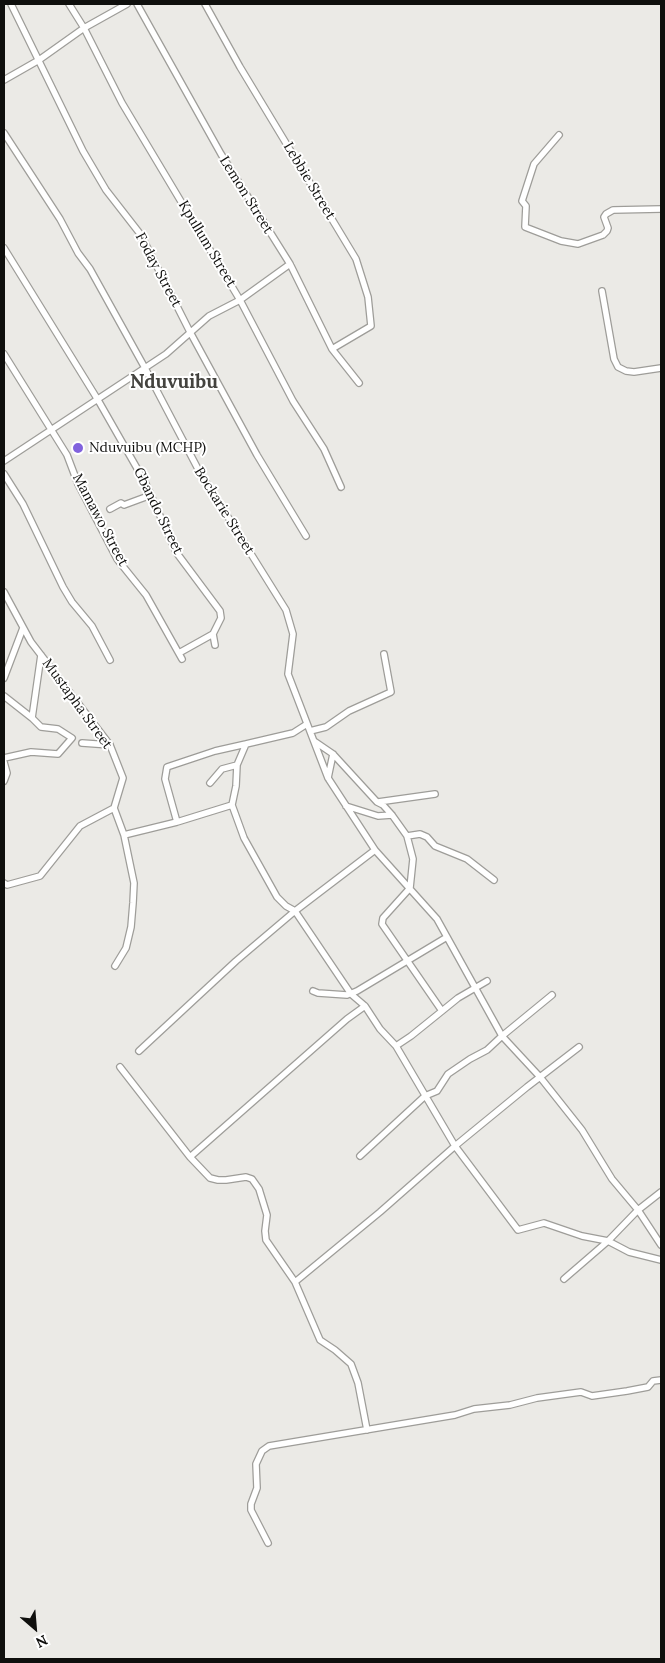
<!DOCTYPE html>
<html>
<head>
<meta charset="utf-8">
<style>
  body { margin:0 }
  #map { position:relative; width:665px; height:1663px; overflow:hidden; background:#ebeae6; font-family:Lora,serif }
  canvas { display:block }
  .frame { position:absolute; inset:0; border:5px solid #0f0f0d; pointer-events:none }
  .north { position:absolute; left:10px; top:1603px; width:50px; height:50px; -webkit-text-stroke:4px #fff; paint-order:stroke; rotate:153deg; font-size:14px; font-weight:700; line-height:20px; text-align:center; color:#0f0f0d }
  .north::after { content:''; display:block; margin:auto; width:18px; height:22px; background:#0f0f0d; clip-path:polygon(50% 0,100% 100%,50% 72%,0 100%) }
</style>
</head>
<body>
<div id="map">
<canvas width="665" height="1663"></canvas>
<div class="frame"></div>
<div class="north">N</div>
</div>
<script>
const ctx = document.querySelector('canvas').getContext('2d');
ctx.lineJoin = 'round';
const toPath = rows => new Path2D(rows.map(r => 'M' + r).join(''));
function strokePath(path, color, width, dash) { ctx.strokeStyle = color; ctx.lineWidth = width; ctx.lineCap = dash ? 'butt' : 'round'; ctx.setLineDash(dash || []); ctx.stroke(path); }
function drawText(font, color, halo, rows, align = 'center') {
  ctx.font = font + ' Lora,serif'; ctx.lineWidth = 4; ctx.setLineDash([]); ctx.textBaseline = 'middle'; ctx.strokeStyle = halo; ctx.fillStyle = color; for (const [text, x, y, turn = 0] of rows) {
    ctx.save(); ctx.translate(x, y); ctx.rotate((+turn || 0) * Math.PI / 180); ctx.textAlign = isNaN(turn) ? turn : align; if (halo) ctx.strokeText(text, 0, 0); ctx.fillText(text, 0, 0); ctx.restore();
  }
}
const street = toPath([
  [11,4,83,151,106,190,141,235,190,332,257,455,306,536],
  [69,4,84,28,122,103,240,300,293,401,324,449,341,487],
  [137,4,221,154,290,264,332,349,359,383],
  [205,4,240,67,356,259,368,297,371,326,332,349],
  [4,80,39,60,84,28,127,4],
  [4,133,60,219,78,253,90,269,145,368,198,469,286,610,293,634,288,674,328,778,333,754],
  [559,135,534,164,522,201,526,206,525,227,561,241,578,244,603,235,607,231,608,228,604,217,606,214,613,210,661,209],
  [4,248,98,400,146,484,176,552,220,611,221,618,213,634,215,645],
  [602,291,614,359,618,367,626,371,634,372,661,368],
  [4,354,67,455,78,484,117,559,146,595,182,659],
  [4,461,166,354,209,316,240,300,290,264],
  [4,474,23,504,63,587,72,602,92,626,110,660],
  [110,509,121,503,124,505,151,495],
  [4,592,31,642,110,745,123,778,114,808,124,835,134,883,133,903,131,927,126,948,115,966],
  [179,653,213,634],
  [4,678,23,628],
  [4,696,32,718],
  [310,731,326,727,349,711,391,692,384,654],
  [314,741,333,754,377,802,383,805,392,815,407,836,420,834,427,837,435,846,467,859,494,880],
  [82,743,110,745],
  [4,758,31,752,58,754,72,738,58,729,41,727,32,718,41,655],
  [4,762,7,773,4,781],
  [328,778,375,850,437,919,502,1036,540,1077,582,1130,612,1179,638,1210,661,1245],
  [210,783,222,769,237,765],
  [378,802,435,794],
  [346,806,378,816,392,815],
  [177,822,165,779,167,767,215,751,246,744],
  [124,835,177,822,232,805],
  [407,836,413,859,410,888,383,918,382,924,442,1011,458,998,487,981],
  [4,883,7,885,40,876,80,826,114,808],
  [313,991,318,993,347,995,357,991,447,937],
  [365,1006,351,994,295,911,375,850],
  [396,1046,455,1146,518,1230,544,1223,582,1236,608,1241,629,1252,661,1260],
  [139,1051,236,961,295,911,286,906,277,897,244,838,232,805,236,786,237,765,246,744,293,733,307,724],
  [120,1067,190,1157,210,1178,218,1180,226,1180,246,1177,252,1179,259,1189,267,1215,265,1231,266,1240,295,1282,320,1340,335,1350,351,1364,358,1383,367,1430],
  [360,1156,425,1096,437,1091,448,1074,470,1059,487,1050,502,1036,552,995],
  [190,1157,347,1019,365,1006,380,1029,396,1046,411,1036,442,1011],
  [564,1279,608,1241,638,1210,661,1192],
  [295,1282,380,1212,455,1146,527,1087,579,1047],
  [268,1543,251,1510,251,1504,257,1488,256,1464,262,1451,269,1446,455,1415,474,1409,510,1405,537,1398,581,1392,592,1396,627,1391,648,1387,653,1381,661,1380]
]);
const markers = [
  [78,448,6,"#8162dd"]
];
const streetNames = [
  ["Lebbie Street",309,181,59],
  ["Lemon Street",246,195,58],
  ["Kpullum Street",207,244,59],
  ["Foday Street",158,270,62],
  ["Gbando Street",158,511,64],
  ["Bockarie Street",224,511,58],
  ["Mamawo Street",100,520,62],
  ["Mustapha Street",77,704,54]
];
const poiNames = [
  ["Nduvuibu (MCHP)",89,448]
];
const districtNames = [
  ["Nduvuibu",174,383]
];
strokePath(street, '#9e9d99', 8);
strokePath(street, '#fff', 5.5);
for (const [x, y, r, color] of markers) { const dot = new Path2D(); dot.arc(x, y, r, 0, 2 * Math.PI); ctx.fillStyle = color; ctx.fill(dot); strokePath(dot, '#fff', 2); }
drawText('14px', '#0f0f0d', '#fff', streetNames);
drawText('14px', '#0f0f0d', '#fff', poiNames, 'left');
drawText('bold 19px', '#44433f', '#fff', districtNames);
</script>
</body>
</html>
